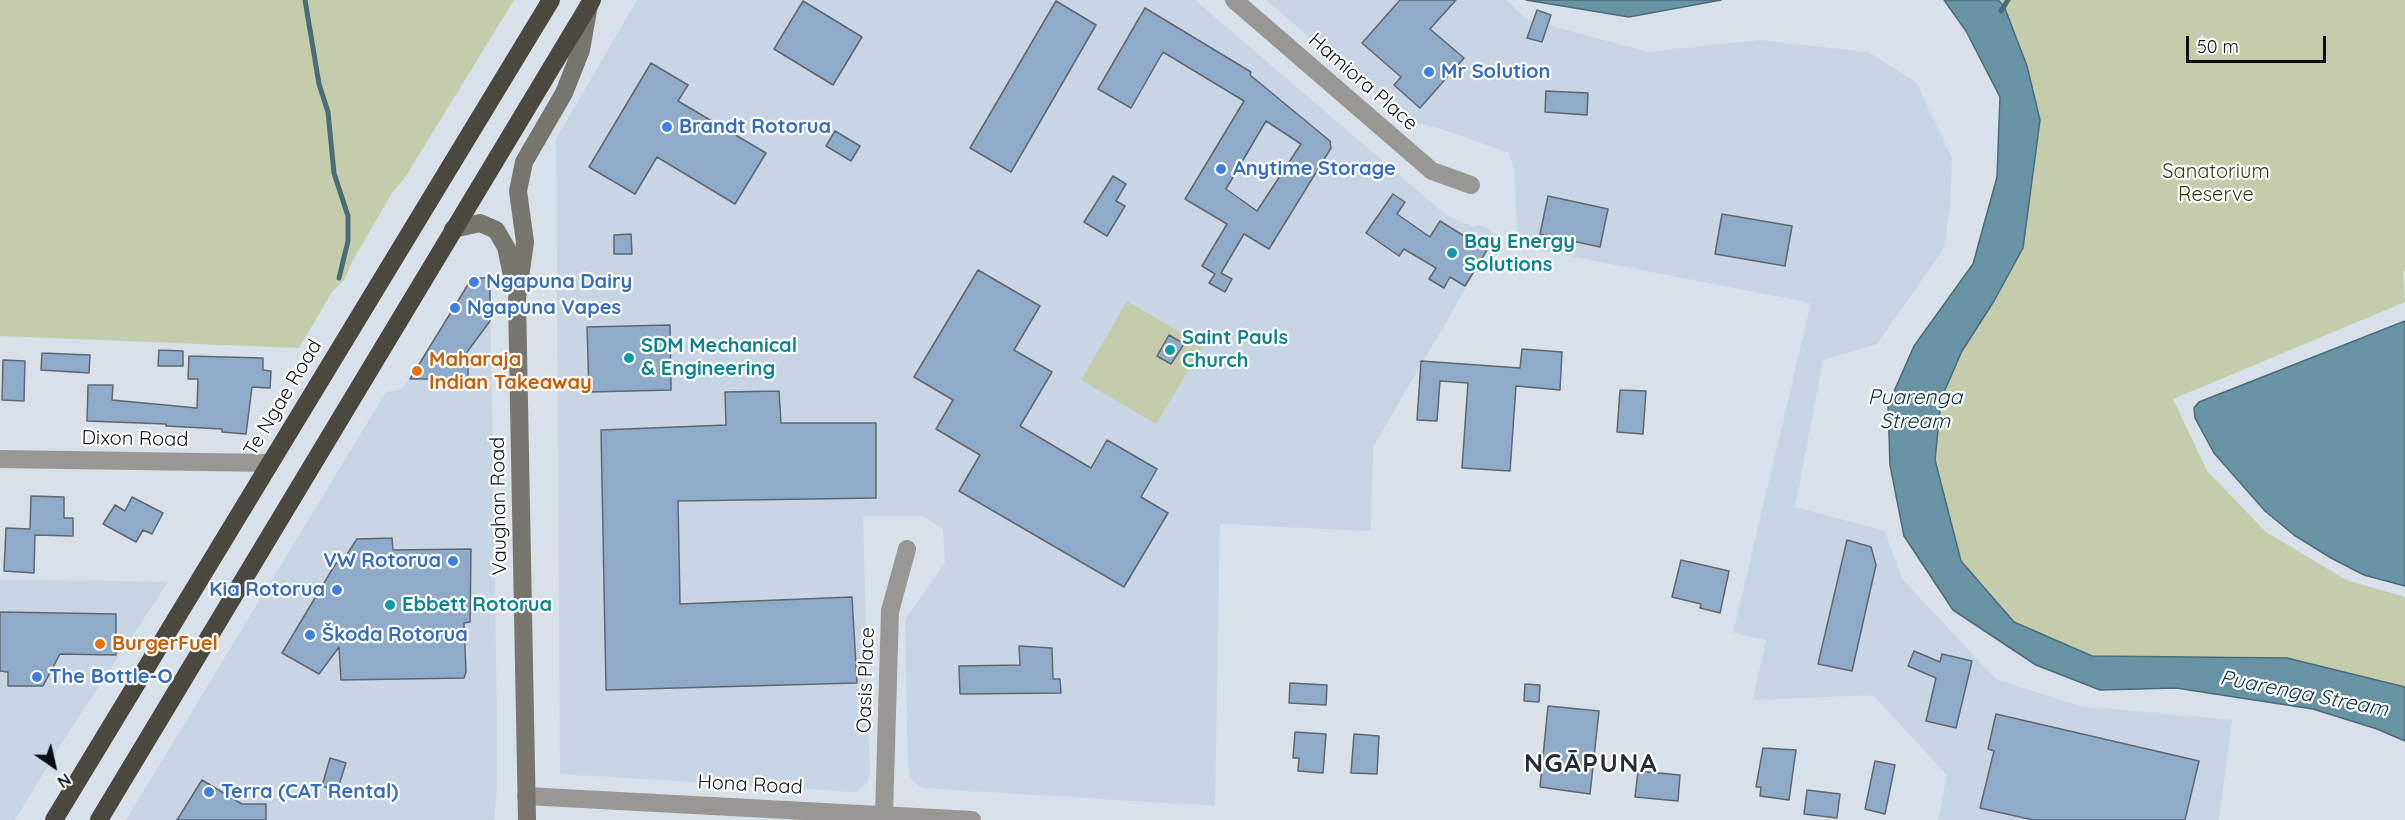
<!DOCTYPE html>
<html>
<head>
<meta charset="utf-8">
<style>
  body { margin:0 }
  #map { position:relative; width:2405px; height:820px; overflow:hidden; background:#d8e0e9; font-family:Quicksand,sans-serif }
  canvas { display:block }
  .north { position:absolute; left:24px; top:736px; width:60px; height:60px; -webkit-text-stroke:4px #fff; paint-order:stroke; rotate:146deg; font-size:16px; font-weight:700; line-height:24px; text-align:center; color:#0b0e11 }
  .north::after { content:''; display:block; margin:auto; width:21px; height:27px; background:#0b0e11; clip-path:polygon(50% 0,100% 100%,50% 72%,0 100%) }
  .scale { position:absolute; left:2186px; top:36px; width:140px; height:27px; box-sizing:border-box; border:3px solid #0b0e11; border-top:0; padding-left:8px; font-size:18px; line-height:21px; white-space:nowrap; color:#0b0e11; -webkit-text-stroke:4px #fff; paint-order:stroke }
</style>
</head>
<body>
<div id="map">
<canvas width="2405" height="820"></canvas>
<div class="north">N</div>
<div class="scale">50 m</div>
</div>
<script>
const ctx = document.querySelector('canvas').getContext('2d');
ctx.lineJoin = 'round';
function fillPath(path, color) { ctx.fillStyle = color; ctx.fill(path, 'evenodd'); }
const toPath = rows => new Path2D(rows.map(r => 'M' + r).join(''));
function strokePath(path, color, width, dash) { ctx.strokeStyle = color; ctx.lineWidth = width; ctx.lineCap = dash ? 'butt' : 'round'; ctx.setLineDash(dash || []); ctx.stroke(path); }
function drawText(font, color, halo, rows, align = 'center') {
  ctx.font = font + ' Quicksand,sans-serif'; ctx.lineWidth = 4.5; ctx.setLineDash([]); ctx.textBaseline = 'middle'; ctx.strokeStyle = halo; ctx.fillStyle = color; for (const [text, x, y, turn = 0] of rows) {
    ctx.save(); ctx.translate(x, y); ctx.rotate((+turn || 0) * Math.PI / 180); ctx.textAlign = isNaN(turn) ? turn : align; if (halo) ctx.strokeText(text, 0, 0); ctx.fillText(text, 0, 0); ctx.restore();
  }
}
const built = toPath([
  [637,0,1195,0,1446,215,1473,227,1481,225,1497,235,1373,447,1371,531,1220,524,1215,806,922,788,910,778,908,764,905,620,945,562,943,529,923,516,863,517,870,775,866,784,856,792,560,774,556,139],
  [1266,0,1507,0,1526,19,1648,52,1760,40,1868,52,1916,82,1952,158,1950,207,1944,248,1877,344,1823,360,1795,507,1885,531,1902,579,1996,679,2079,706,2232,720,2219,820,1938,820,1947,775,1873,695,1753,700,1766,640,1733,633,1811,303,1518,246,1514,170,1509,153,1436,127,1408,122],
  [472,278,490,278,497,721,497,788,494,820,126,820,386,392,400,390,410,379],
  [0,579,168,582,68,733,15,820,0,820]
]);
const green = toPath([
  [0,0,514,0,404,179,392,193,353,260,344,280,332,292,299,348,0,336],
  [1998,0,2405,0,2405,270,2403,272,2405,302,2173,399,2207,471,2266,532,2346,580,2405,597,2405,687,2287,658,2092,656,2014,622,1961,561,1935,460,1941,399,1962,351,1994,301,2040,120,2027,66,2004,6],
  [1127,301,1203,346,1156,424,1081,380]
]);
const water = toPath([
  [1526,0,1721,0,1629,17,1526,0],
  [1944,0,1998,0,2004,6,2027,66,2040,120,2023,248,1994,301,1962,351,1941,399,1935,460,1961,561,2014,622,2092,656,2287,658,2405,687,2405,741,2377,729,2313,709,2176,688,2100,690,2036,665,1953,610,1904,536,1890,465,1888,405,1914,346,1973,264,1997,177,2000,97,1966,31,1944,0],
  [2405,321,2405,586,2364,575,2331,558,2294,535,2265,511,2214,453,2195,418,2194,408,2199,402,2405,321]
]);
const stream = toPath([
  [305,0,319,84,328,112,334,173,348,216,348,241,339,278],
  [2001,11,2008,0]
]);
const building = toPath([
  [1400,0,1456,0,1430,29,1464,58,1420,108,1394,85,1401,77,1362,43,1400,0],
  [803,1,862,37,833,85,774,49,803,1],
  [1056,1,1096,25,1011,172,970,148,1056,1],
  [1145,8,1251,72,1250,75,1330,141,1331,148,1269,249,1244,234,1221,273,1232,279,1225,292,1209,283,1215,274,1202,266,1227,224,1185,199,1244,101,1163,52,1131,108,1098,89,1145,8],
  [1266,121,1301,144,1257,211,1226,189,1266,121],
  [1537,10,1551,15,1542,42,1527,38,1537,10],
  [651,63,688,85,678,101,766,153,735,204,657,157,635,194,589,167,651,63],
  [1546,91,1588,93,1587,115,1545,112,1546,91],
  [835,131,860,146,851,161,826,146,835,131],
  [1113,176,1126,184,1116,201,1125,206,1107,236,1084,222,1113,176],
  [1393,194,1405,202,1397,214,1430,237,1440,221,1487,250,1465,286,1450,277,1444,288,1429,279,1436,268,1404,249,1399,256,1366,233,1393,194],
  [1548,196,1608,209,1600,247,1540,234,1548,196],
  [1722,214,1792,226,1785,266,1715,254,1722,214],
  [631,234,632,254,614,254,614,235,631,234],
  [978,270,1040,306,1014,350,1052,372,1020,426,1091,468,1107,440,1157,469,1141,497,1168,513,1124,587,959,491,980,455,936,429,953,400,914,377,978,270],
  [472,278,490,278,490,321,459,363,468,363,468,381,439,382,439,379,410,379,472,278],
  [670,325,671,390,589,392,587,327,670,325],
  [1169,335,1184,344,1171,364,1157,356,1169,335],
  [1522,349,1562,352,1560,390,1516,386,1510,471,1462,468,1468,383,1440,381,1437,421,1417,420,1421,361,1520,368,1522,349],
  [159,350,183,351,183,366,158,366,159,350],
  [42,353,90,355,89,373,41,370,42,353],
  [189,356,263,358,263,370,271,371,270,388,252,387,246,434,222,432,222,429,166,426,166,424,87,421,88,385,113,385,112,400,197,408,198,379,188,379,189,356],
  [3,360,25,361,24,401,2,400,3,360],
  [1620,390,1646,391,1643,434,1617,432,1620,390],
  [779,391,781,423,876,423,876,498,678,501,680,604,852,597,857,683,606,690,601,430,726,425,725,392,779,391],
  [31,496,64,497,64,518,73,518,73,536,35,535,34,573,4,571,6,528,30,529,31,496],
  [132,497,163,513,152,534,143,530,136,542,103,524,115,505,125,511,132,497],
  [392,538,393,550,471,549,470,622,464,623,466,672,464,678,341,680,339,647,319,674,282,653,336,563,340,565,357,539,392,538],
  [1847,540,1871,547,1876,565,1852,671,1818,664,1847,540],
  [1681,560,1729,571,1720,613,1700,608,1701,604,1672,597,1681,560],
  [0,612,116,614,116,655,60,654,43,686,8,686,8,672,0,671,0,612],
  [1019,646,1052,648,1053,679,1060,679,1061,693,960,694,959,666,1020,665,1019,646],
  [1914,651,1940,662,1942,654,1972,661,1956,728,1926,721,1936,678,1908,666,1914,651],
  [1290,683,1327,685,1326,705,1289,703,1290,683],
  [1525,684,1540,685,1539,702,1524,701,1525,684],
  [1548,706,1599,711,1590,794,1540,787,1548,706],
  [1996,714,2199,761,2185,820,2033,820,1980,808,1994,751,1988,749,1996,714],
  [1295,732,1326,734,1323,773,1298,771,1299,758,1293,758,1295,732],
  [1354,734,1379,736,1377,774,1351,773,1354,734],
  [1763,748,1796,750,1789,800,1760,796,1761,787,1756,787,1763,748],
  [330,758,346,763,337,791,322,786,330,758],
  [1875,761,1895,765,1885,814,1865,809,1875,761],
  [1638,771,1680,775,1678,801,1635,797,1638,771],
  [202,780,242,804,266,804,266,820,177,820,202,780],
  [1807,790,1840,794,1837,818,1804,814,1807,790]
]);
const street = toPath([
  [1234,0,1432,171,1471,185],
  [0,459,270,463],
  [526,796,972,820],
  [884,815,890,611,907,549]
]);
const secondary = toPath([
  [453,229,480,223,496,230,506,247,514,285],
  [527,820,517,299,525,242,518,191,524,162,564,93,581,50,589,5]
]);
const highway = toPath([
  [54,820,551,0],
  [99,820,592,0]
]);
const markers = [
  [1429,72,6,"#3f7fe0"],
  [667,127,6,"#3f7fe0"],
  [1221,169,6,"#3f7fe0"],
  [1452,253,6,"#0f9aa8"],
  [474,282,6,"#3f7fe0"],
  [455,308,6,"#3f7fe0"],
  [1170,350,6,"#0f9aa8"],
  [629,358,6,"#0f9aa8"],
  [417,371,6,"#e8710a"],
  [453,561,6,"#3f7fe0"],
  [337,590,6,"#3f7fe0"],
  [390,605,6,"#0f9aa8"],
  [310,635,6,"#3f7fe0"],
  [100,644,6,"#e8710a"],
  [37,677,6,"#3f7fe0"],
  [209,792,6,"#3f7fe0"]
];
const shopNames = [
  ["Mr Solution",1441,72],
  ["Brandt Rotorua",679,127],
  ["Anytime Storage",1233,169],
  ["Ngapuna Dairy",486,282],
  ["Ngapuna Vapes",467,308],
  ["VW Rotorua",441,561,"right"],
  ["Kia Rotorua",325,590,"right"],
  ["Škoda Rotorua",322,635],
  ["The Bottle-O",49,677],
  ["Terra (CAT Rental)",221,792]
];
const streetNames = [
  ["Hamiora Place",1363,82,41],
  ["Te Ngae Road",283,398,-59],
  ["Dixon Road",135,439,1],
  ["Vaughan Road",499,506,-91],
  ["Oasis Place",866,680,-88],
  ["Hona Road",750,785,3]
];
const parkNames = [
  ["Sanatorium",2216,172],
  ["Reserve",2216,195]
];
const cultureNames = [
  ["Bay Energy",1464,242],
  ["Solutions",1464,265],
  ["Saint Pauls",1182,338],
  ["Church",1182,361],
  ["SDM Mechanical",641,346],
  ["& Engineering",641,369],
  ["Ebbett Rotorua",402,605]
];
const foodNames = [
  ["Maharaja",429,360],
  ["Indian Takeaway",429,383],
  ["BurgerFuel",112,644]
];
const waterNames = [
  ["Puarenga",1915,398],
  ["Stream",1915,422],
  ["Puarenga Stream",2304,694,11]
];
const districtNames = [
  ["NGĀPUNA",1591,764]
];
fillPath(built, '#c8d5e4');
fillPath(green, '#c5ccac');
fillPath(water, '#6893a5');
strokePath(water, '#4c6b79', 1.5);
strokePath(stream, '#4c6b79', 5);
fillPath(building, '#8eabc9');
strokePath(building, '#60676e', 1.5);
strokePath(street, '#989793', 18);
strokePath(secondary, '#76756e', 18);
strokePath(highway, '#4a483f', 18);
for (const [x, y, r, color] of markers) { const dot = new Path2D(); dot.arc(x, y, r, 0, 2 * Math.PI); ctx.fillStyle = color; ctx.fill(dot); strokePath(dot, '#fff', 2); }
drawText('bold 20px', '#366cbe', '#fff', shopNames, 'left');
drawText('20px', '#0b0e11', '#fff', streetNames);
drawText('20px', '#333a0c', '#fff', parkNames);
drawText('bold 20px', '#0d838f', '#fff', cultureNames, 'left');
drawText('bold 20px', '#c56008', '#fff', foodNames, 'left');
drawText('italic 21px', '#06303e', '#fff', waterNames);
ctx.letterSpacing = '1.5px';
drawText('bold 26px', '#262c33', '#fff', districtNames);
ctx.letterSpacing = '0px';
</script>
</body>
</html>
